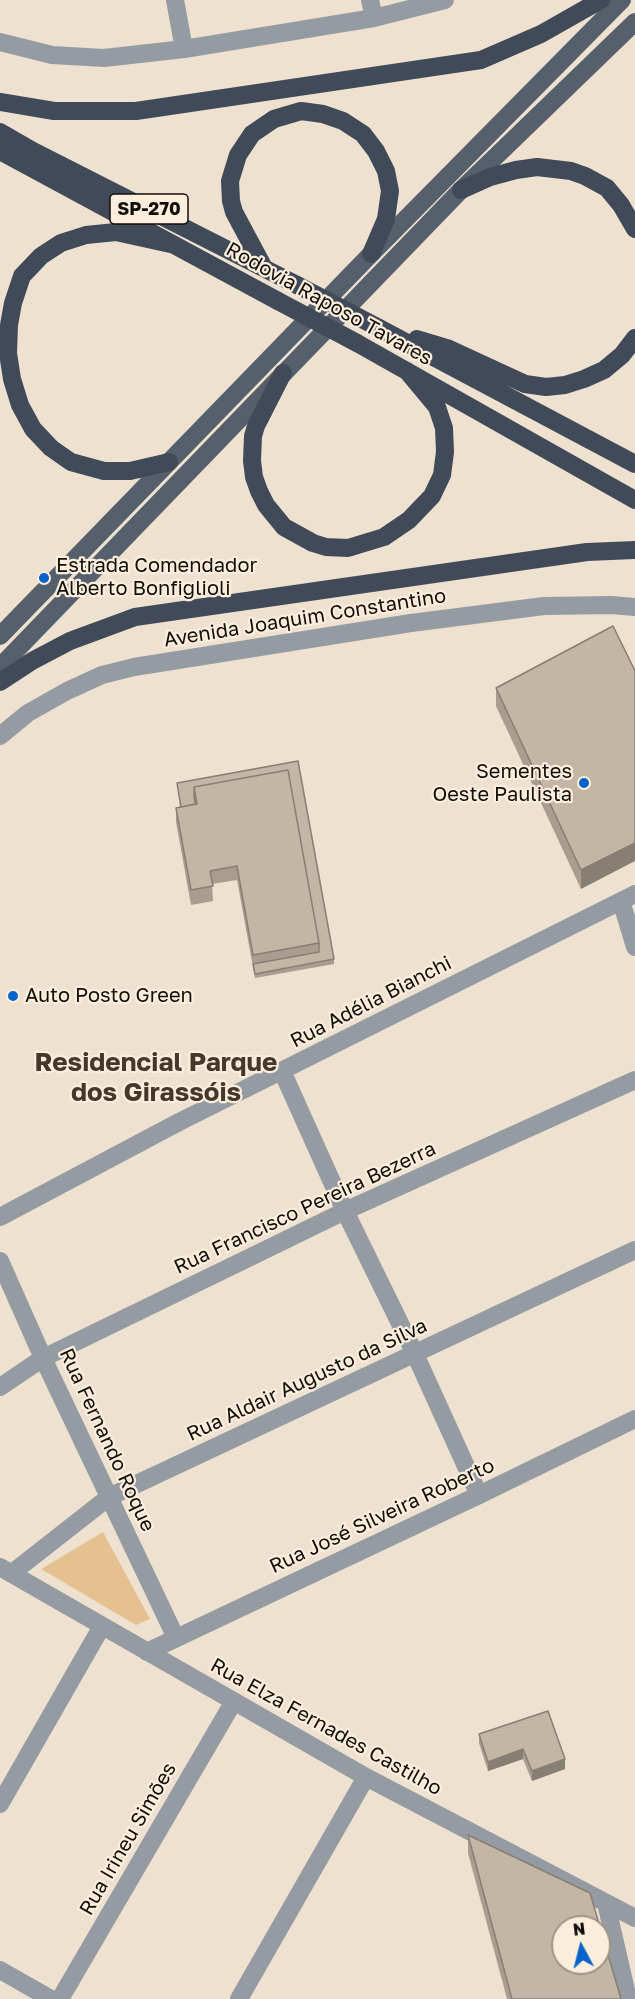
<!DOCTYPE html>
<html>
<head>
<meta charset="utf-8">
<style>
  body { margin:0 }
  #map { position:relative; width:635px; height:1999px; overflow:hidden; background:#eee1cf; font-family:"Golos Text",sans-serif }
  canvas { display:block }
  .north { position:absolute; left:551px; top:1915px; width:60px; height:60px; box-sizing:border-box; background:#fceedc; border:2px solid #9e9487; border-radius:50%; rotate:353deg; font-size:16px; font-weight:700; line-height:24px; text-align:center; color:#120e08 }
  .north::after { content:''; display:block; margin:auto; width:21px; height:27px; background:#0663cc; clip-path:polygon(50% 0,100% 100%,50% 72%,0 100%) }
</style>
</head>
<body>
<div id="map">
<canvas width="635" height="1999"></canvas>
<div class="north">N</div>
</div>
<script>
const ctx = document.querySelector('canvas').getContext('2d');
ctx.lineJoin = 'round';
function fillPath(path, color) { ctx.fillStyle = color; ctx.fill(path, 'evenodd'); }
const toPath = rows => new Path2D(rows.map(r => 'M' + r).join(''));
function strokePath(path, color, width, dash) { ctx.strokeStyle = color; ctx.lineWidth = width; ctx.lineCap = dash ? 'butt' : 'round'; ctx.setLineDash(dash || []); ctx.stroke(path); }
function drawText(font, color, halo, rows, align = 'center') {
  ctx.font = font + ' "Golos Text",sans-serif'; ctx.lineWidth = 4.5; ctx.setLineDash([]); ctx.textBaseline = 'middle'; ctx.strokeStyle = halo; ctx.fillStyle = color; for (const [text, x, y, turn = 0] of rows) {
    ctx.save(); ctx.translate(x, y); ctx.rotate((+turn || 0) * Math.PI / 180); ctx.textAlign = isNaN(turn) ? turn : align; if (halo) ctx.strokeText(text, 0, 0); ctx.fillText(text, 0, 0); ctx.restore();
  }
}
const green = toPath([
  [103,1532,150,1619,136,1625,41,1569]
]);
const minor = toPath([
  [175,0,184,49],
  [370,0,374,18],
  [0,42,52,55,104,58,184,49,374,18,445,0],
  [0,736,28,713,67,691,102,675,134,667,411,623,544,606,611,605,635,607],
  [621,901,635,947],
  [282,1071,345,1211,415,1354,479,1495],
  [0,1217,179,1122,635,894],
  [0,1261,43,1358,176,1638],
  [0,1387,43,1358,345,1211,635,1080],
  [0,1567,366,1777,635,1918],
  [12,1573,109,1497,635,1250],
  [147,1652,479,1495,635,1419],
  [0,1804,102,1626],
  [606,1903,628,1999],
  [0,1970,51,1999],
  [60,1999,234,1701],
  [239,1999,366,1777]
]);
const major = toPath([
  [0,636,371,254,622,0],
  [0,667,461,190,635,22]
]);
const highway = toPath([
  [0,102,54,111,136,111,481,60,541,34,601,0],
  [0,132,33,151,297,285],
  [0,151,278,301],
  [461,190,490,177,516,170,537,167,571,171,585,176,607,188,621,205,635,229],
  [264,268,234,212,231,201,230,181,238,155,252,134,274,119,301,111,323,114,343,121,363,134,376,151,386,171,390,191,386,219,371,254],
  [379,328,635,464],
  [417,339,447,348,525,384,546,387,565,385,584,379,604,370,622,355,635,338],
  [357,343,635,500],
  [283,373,256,426,253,436,252,461,254,477,259,491,266,505,284,527,313,543,326,547,348,548,384,537,409,520,432,496,442,475,445,452,444,428,437,407,407,371],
  [169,462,130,471,104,471,71,462,51,448,33,429,20,405,12,379,8,353,9,325,13,303,22,276,41,256,61,243,86,235,116,232,175,245],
  [0,682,32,661,70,641,135,617,587,552,635,550]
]);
const highwayBridge = toPath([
  [297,285,379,328],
  [278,301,357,343]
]);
const wall = toPath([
  [613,626,581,889,496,706,496,688],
  [298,761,334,959,334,964,255,978,237,880,212,884,213,901,191,905,176,822,176,808,180,807,177,783],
  [548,1711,565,1769,532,1781,523,1759,488,1771,479,1743,479,1734],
  [468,1835,621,1999,507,1999,468,1853]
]);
const shadedWall = toPath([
  [635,843,635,861,581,889,581,870],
  [523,1749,523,1759,488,1771,488,1762],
  [565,1759,565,1769,532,1781,532,1771]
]);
const building = toPath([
  [613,626,635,671,635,843,581,870,496,688,613,626],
  [298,761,334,959,255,974,253,964,319,952,319,943,288,770,194,787,194,796,195,804,181,807,177,783,298,761],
  [288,770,319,943,253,955,237,866,210,871,213,886,191,890,176,808,197,804,194,787,288,770],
  [548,1711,565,1759,532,1771,523,1749,488,1762,479,1734,548,1711],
  [468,1835,590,1893,621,1999,512,1999,468,1835],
  [563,1927,599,1927,599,1963,563,1963,563,1927]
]);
const markers = [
  [44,578,6,"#0663cc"],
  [584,783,6,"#0663cc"],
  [13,996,6,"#0663cc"]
];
const shields = [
  [149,209,78]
];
const shieldNames = [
  ["SP-270",149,209]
];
const streetNames = [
  ["Rodovia Raposo Tavares",329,304,29],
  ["Avenida Joaquim Constantino",305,618,-9],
  ["Rua Adélia Bianchi",371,1002,-27],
  ["Rua Francisco Pereira Bezerra",305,1208,-25],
  ["Rua Aldair Augusto da Silva",307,1380,-25],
  ["Rua Fernando Roque",107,1440,65],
  ["Rua José Silveira Roberto",382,1516,-25],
  ["Rua Elza Fernades Castilho",326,1727,29],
  ["Rua Irineu Simões",128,1839,-60]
];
const poiNames = [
  ["Estrada Comendador",56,566],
  ["Alberto Bonfiglioli",56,589],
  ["Sementes",572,772,"right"],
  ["Oeste Paulista",572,795,"right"],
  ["Auto Posto Green",25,996]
];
const districtNames = [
  ["Residencial Parque",156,1063],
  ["dos Girassóis",156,1093]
];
fillPath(green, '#e5c191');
strokePath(minor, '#959ba2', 18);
strokePath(major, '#565f6c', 18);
strokePath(highway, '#404a58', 18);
strokePath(highwayBridge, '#404a58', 18);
fillPath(wall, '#a89d8e');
fillPath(shadedWall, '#887f74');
fillPath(building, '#c3b6a5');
strokePath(building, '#887f74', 1.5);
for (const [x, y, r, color] of markers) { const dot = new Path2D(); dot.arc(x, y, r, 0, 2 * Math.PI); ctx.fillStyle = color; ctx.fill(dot); strokePath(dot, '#fceedc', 2); }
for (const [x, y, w] of shields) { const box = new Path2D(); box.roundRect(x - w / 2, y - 15, w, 30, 4.5); ctx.fillStyle = '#fceedc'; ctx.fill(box); strokePath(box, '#120e08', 1.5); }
drawText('bold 18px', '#120e08', null, shieldNames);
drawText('20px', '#120e08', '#fceedc', streetNames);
drawText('20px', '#120e08', '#fceedc', poiNames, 'left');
drawText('bold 26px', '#43382a', '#fceedc', districtNames);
</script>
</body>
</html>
